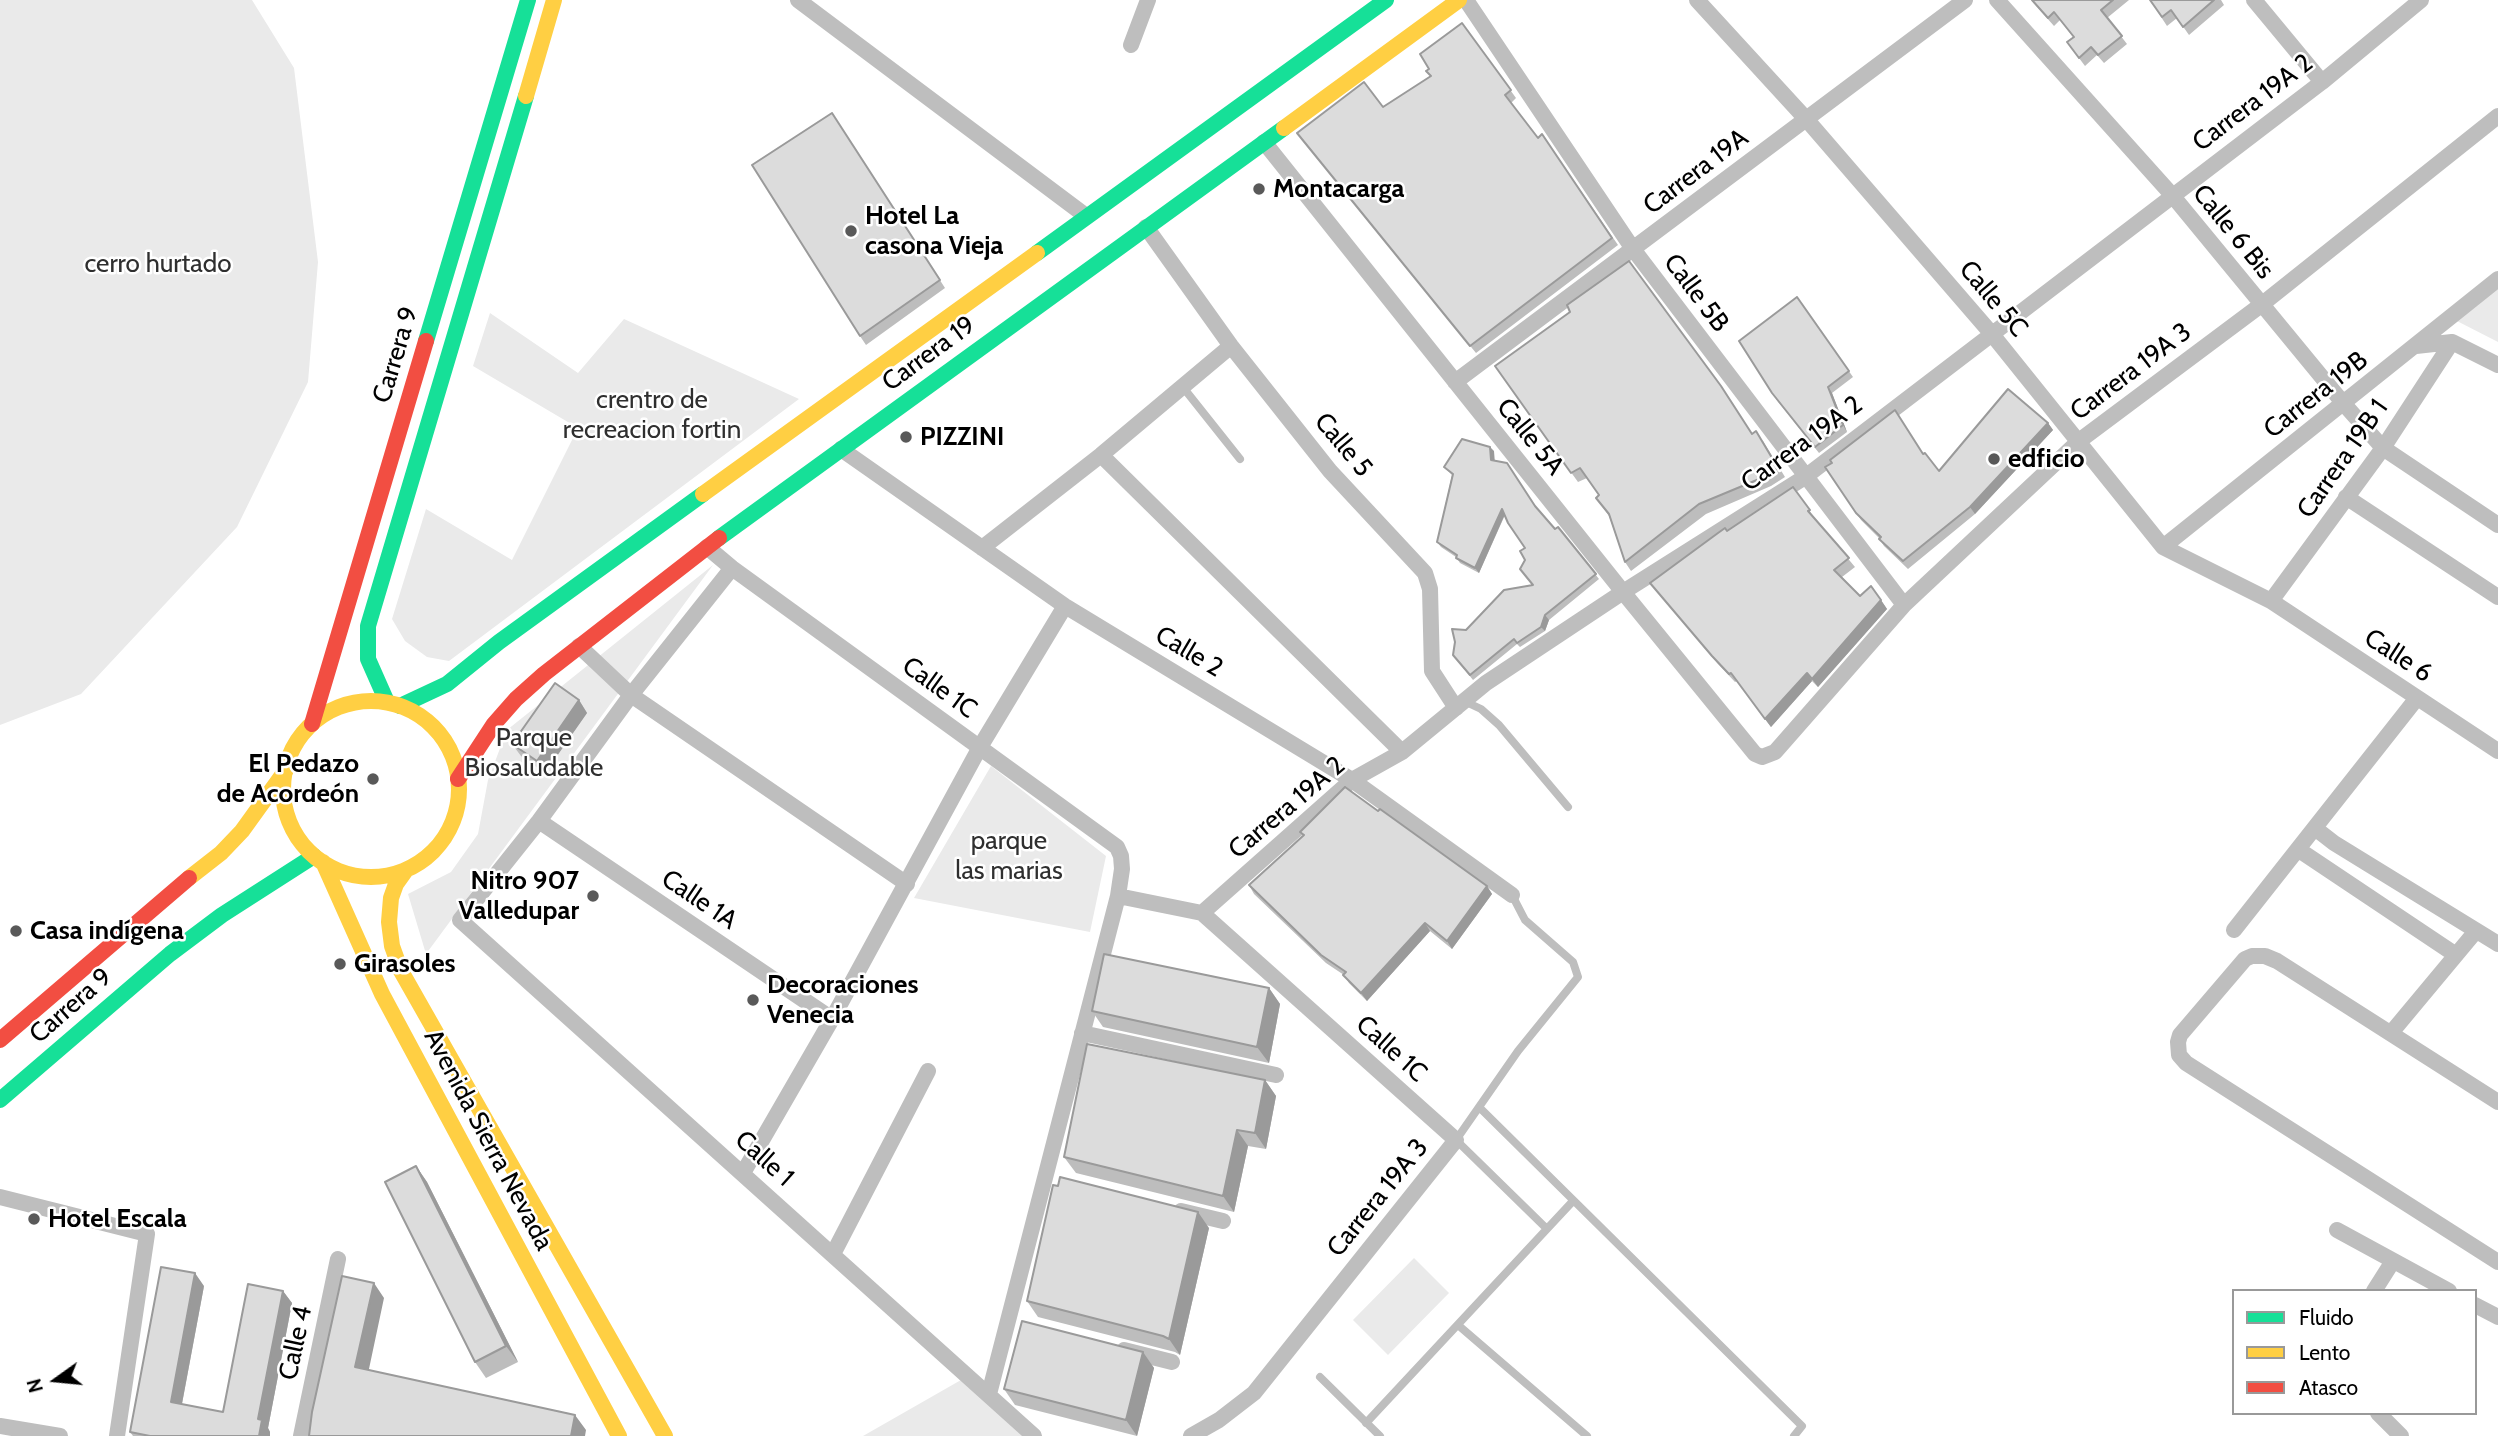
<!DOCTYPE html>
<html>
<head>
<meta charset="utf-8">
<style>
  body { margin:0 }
  #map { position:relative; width:2498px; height:1436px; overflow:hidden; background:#fff; font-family:Cabin,sans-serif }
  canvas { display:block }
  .legend { position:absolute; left:2232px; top:1289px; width:245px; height:126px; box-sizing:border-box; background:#fff; border:2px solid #999; margin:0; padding:9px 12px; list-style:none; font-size:21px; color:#000 }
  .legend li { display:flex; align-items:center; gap:14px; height:35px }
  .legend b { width:35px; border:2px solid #999 }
  .north { position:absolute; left:21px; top:1345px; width:70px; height:70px; -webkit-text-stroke:5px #fff; paint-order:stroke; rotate:255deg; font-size:19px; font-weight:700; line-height:28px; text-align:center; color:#000 }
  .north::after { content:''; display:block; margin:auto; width:24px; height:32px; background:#000; clip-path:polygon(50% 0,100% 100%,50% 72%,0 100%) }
</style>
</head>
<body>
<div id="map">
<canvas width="2498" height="1436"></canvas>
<ul class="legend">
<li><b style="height:9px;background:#16e098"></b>Fluido</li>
<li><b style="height:9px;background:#ffcf43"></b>Lento</li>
<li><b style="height:9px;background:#f24e42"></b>Atasco</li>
</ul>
<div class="north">N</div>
</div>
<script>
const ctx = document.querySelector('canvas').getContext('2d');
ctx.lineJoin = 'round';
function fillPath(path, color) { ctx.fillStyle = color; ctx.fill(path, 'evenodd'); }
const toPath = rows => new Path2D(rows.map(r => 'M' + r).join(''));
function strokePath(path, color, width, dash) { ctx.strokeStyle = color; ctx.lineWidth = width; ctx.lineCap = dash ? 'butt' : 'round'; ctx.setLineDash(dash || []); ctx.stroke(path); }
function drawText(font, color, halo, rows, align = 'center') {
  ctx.font = font + ' Cabin,sans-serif'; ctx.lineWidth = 5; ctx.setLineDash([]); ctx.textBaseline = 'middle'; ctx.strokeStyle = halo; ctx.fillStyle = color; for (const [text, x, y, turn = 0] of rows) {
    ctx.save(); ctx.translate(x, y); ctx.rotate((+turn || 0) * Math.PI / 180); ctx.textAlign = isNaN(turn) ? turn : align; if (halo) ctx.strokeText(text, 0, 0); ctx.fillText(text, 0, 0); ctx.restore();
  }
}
const green = toPath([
  [0,0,252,0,294,68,318,262,308,382,237,527,81,694,0,725],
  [2498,285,2498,342,2455,320],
  [490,313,578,373,624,319,799,399,449,661,427,657,405,641,392,619,426,509,512,560,578,428,473,366],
  [713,565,426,954,408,894,451,872,478,834,488,780,507,730],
  [991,766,1106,856,1090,932,914,898],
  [1414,1258,1449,1293,1388,1355,1353,1320],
  [961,1380,1023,1436,863,1436]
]);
const lane = toPath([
  [1182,386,1240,459],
  [1464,701,1481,709,1499,725,1568,807],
  [1512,895,1525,920,1573,962,1578,977,1518,1051,1456,1140,1547,1229],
  [1480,1108,1802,1426,1794,1436],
  [1458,1325,1587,1436],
  [1320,1377,1380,1436],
  [1366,1423,1573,1201]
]);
const street = toPath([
  [798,0,1086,216],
  [1466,0,1633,249,1904,605],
  [1697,0,1807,120,1991,333,2163,547,2271,601,2498,751],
  [1997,0,2172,195,2344,404,2383,448,2498,525],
  [2254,0,2322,82],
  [1131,45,1148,0],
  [1264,142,1623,592,1755,754,1762,757,1775,752,1904,605,2079,441,2261,305,2498,116],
  [1146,227,1231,346,1330,471,1425,573,1430,589,1432,671,1456,708],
  [2416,346,2452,342,2498,365],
  [1455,382,1965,0],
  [841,449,1065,606,1352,780,1512,895],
  [1101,455,1402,752],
  [2346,497,2498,597],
  [707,547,732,568,1117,847,1121,856,1122,869,1118,896,989,1394],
  [2163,547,2498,279],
  [982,548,1101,455,1231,346],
  [732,568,631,695,539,821,460,920,1034,1436],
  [2271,601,2383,448,2452,342],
  [579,646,631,695,907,884],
  [539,821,832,1019],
  [2316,829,2334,843,2498,944],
  [2299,850,2456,955],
  [1118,896,1202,913,1456,1140,1254,1393,1219,1420,1191,1436],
  [1202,913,1352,780,1402,752,1486,683,1623,592,1805,477,2322,82,2421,0],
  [2234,930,2417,698],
  [1082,1033,1276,1075],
  [2391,1033,2476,931],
  [2498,1102,2277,961,2265,956,2252,956,2245,959,2180,1035,2178,1042,2179,1055,2186,1063,2498,1262],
  [743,1173,832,1019,980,747,1065,606],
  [0,1197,147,1234,117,1436],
  [1181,1211,1223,1221],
  [2337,1230,2449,1291],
  [833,1254,928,1071],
  [2374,1291,2393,1261],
  [2475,1305,2498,1317],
  [1124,1350,1172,1362],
  [2378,1413,2401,1436],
  [0,1426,60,1436],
  [301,1436,338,1259]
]);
const fast = toPath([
  [1037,253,1386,0],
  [426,341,528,0],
  [719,538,1284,128],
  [387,702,368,659,368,626,526,96],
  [400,706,447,684,499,642,703,494],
  [0,1100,170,954,222,915,314,856]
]);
const slow = toPath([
  [526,96,554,0],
  [1284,128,1459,0],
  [703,494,1037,253],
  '283 789a88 88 0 1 1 176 0a88 88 0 1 1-176 0Z',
  [323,862,382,994,619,1436],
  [406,870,396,884,391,898,389,922,392,946,401,971,665,1436],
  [189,878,221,853,242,831,286,770]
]);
const jam = toPath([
  [312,724,426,341],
  [458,779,494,724,516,699,544,674,719,538],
  [0,1040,189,878]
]);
const wall = toPath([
  [2031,0,2129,0,2107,18,2127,44,2104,63,2097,55,2085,66,2067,42,2073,37,2060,20,2054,26],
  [2150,0,2221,0,2224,5,2189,35,2177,18,2167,26],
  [1462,23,1516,98,1511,103,1538,138,1542,134,1618,245,1476,353,1297,133,1383,107,1431,76,1429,69],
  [832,113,945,288,866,345,860,336],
  [1797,297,1853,377,1832,393,1847,432,1819,453,1776,399],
  [1570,312,1763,441,1785,477,1771,486,1706,514,1631,571,1625,562,1609,516,1596,498,1599,495,1587,478,1578,482,1495,366],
  [2048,423,2053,430,1975,514,1908,569,1884,546,1879,538,1861,520,1825,467,1924,454,1939,471],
  [1494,451,1494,460,1555,529,1558,527,1599,579,1549,620,1545,631,1520,647,1517,644,1473,680,1453,655,1466,630,1533,585,1525,560,1525,548,1505,515,1479,573,1460,563,1456,557,1441,547,1437,542,1452,475,1444,467],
  [1793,487,1815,519,1855,567,1842,577,1860,596,1871,586,1887,609,1818,687,1812,681,1771,727,1737,681,1735,682,1718,664,1650,583,1727,531],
  [579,700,587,713,545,773,521,756,512,744],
  [1378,811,1487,886,1492,894,1452,949,1430,931,1367,1001,1349,983,1344,975,1326,963,1254,894,1249,885,1303,836,1300,832],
  [1269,988,1280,1004,1269,1063,1103,1027,1092,1011],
  [1265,1080,1276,1096,1266,1149,1248,1146,1234,1212,1076,1173,1064,1157],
  [416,1166,427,1182,518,1362,486,1378,475,1362],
  [1209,1228,1180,1355,1175,1352,1038,1317,1027,1301],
  [204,1286,182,1404,223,1412,283,1291,292,1303,268,1428,270,1432,270,1436,133,1436,130,1432],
  [1143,1352,1154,1368,1137,1436,1015,1405,1004,1389]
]);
const shadedWall = toPath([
  [1828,387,1832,393,1847,432,1843,425],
  [2048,423,2053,430,1975,514,1970,507],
  [1490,447,1494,451,1495,464,1491,460],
  [1502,509,1505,514,1479,573,1475,568],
  [1881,600,1887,609,1818,687,1812,679],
  [1545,615,1549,620,1545,631,1541,627],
  [1807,673,1812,681,1771,727,1765,719],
  [579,700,587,713,545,773,537,761],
  [1487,886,1492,894,1452,949,1447,941],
  [1425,923,1430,931,1367,1001,1361,993],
  [1269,988,1280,1004,1269,1063,1257,1047],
  [1265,1080,1276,1096,1266,1149,1255,1133],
  [1237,1130,1248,1146,1234,1212,1223,1196],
  [416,1166,427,1182,518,1362,506,1346],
  [1198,1212,1209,1228,1180,1355,1169,1339],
  [195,1273,204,1286,180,1414,171,1402],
  [374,1283,384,1298,366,1383,355,1367],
  [283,1291,292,1303,268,1428,270,1432,270,1436,259,1436,258,1419],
  [1143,1352,1154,1368,1137,1436,1126,1420],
  [575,1415,586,1430,585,1436,571,1436]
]);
const building = toPath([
  [2032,0,2113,0,2101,10,2122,36,2098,55,2091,47,2079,58,2067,42,2074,37,2054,12,2048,18,2032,0],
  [2150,0,2214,0,2183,27,2171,10,2162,17,2150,0],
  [1462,23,1511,90,1505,95,1538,138,1542,134,1612,238,1470,346,1297,133,1364,82,1383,107,1431,76,1426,71,1429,69,1420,54,1462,23],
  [832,113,940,280,860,336,752,165,832,113],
  [1629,261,1721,386,1752,434,1756,431,1778,468,1764,477,1699,504,1625,562,1609,514,1596,498,1599,495,1580,468,1571,473,1495,366,1570,312,1567,305,1629,261],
  [1797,297,1849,371,1828,387,1843,425,1815,447,1772,393,1739,341,1797,297],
  [2008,389,2048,423,1970,507,1903,561,1879,539,1881,537,1856,513,1825,467,1832,463,1830,460,1895,410,1923,454,1925,453,1939,471,2008,389],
  [1462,439,1490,447,1491,460,1507,463,1535,506,1555,529,1558,527,1596,574,1545,615,1541,627,1517,643,1514,639,1470,675,1453,655,1455,642,1452,629,1466,630,1504,590,1533,585,1520,569,1525,560,1520,551,1525,548,1508,523,1502,509,1475,568,1456,558,1457,555,1437,542,1453,474,1444,467,1462,439],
  [1793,487,1810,510,1808,511,1849,558,1834,570,1860,596,1871,586,1881,600,1812,679,1807,673,1765,719,1731,673,1729,674,1712,656,1650,583,1718,533,1725,528,1727,531,1793,487],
  [555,683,579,700,537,761,512,744,555,683],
  [1345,787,1378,811,1380,809,1487,886,1447,941,1425,923,1361,993,1343,975,1346,972,1321,955,1249,885,1304,835,1300,832,1345,787],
  [1104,954,1269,988,1257,1047,1092,1011,1104,954],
  [1087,1044,1265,1080,1255,1133,1237,1130,1223,1196,1064,1157,1087,1044],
  [416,1166,506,1346,475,1362,385,1182,416,1166],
  [1060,1177,1198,1212,1169,1339,1163,1336,1027,1301,1053,1185,1058,1186,1060,1177],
  [161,1267,195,1273,171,1402,223,1412,248,1284,283,1291,258,1419,262,1420,259,1436,150,1436,130,1432,161,1267],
  [342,1276,374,1283,355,1367,575,1415,571,1436,309,1436,312,1412,342,1276],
  [1022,1321,1143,1352,1126,1420,1004,1389,1022,1321]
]);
const markers = [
  [1259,189,7,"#595959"],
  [851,231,7,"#595959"],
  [906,437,7,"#595959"],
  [1994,459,7,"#595959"],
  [373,779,7,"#595959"],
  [593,896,7,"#595959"],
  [16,931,7,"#595959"],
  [340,964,7,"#595959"],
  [753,1000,7,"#595959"],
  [34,1219,7,"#595959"]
];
const streetNames = [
  ["Carrera 19A 2",2253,103,-37],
  ["Carrera 19A",1696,172,-37],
  ["Calle 6 Bis",2233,232,51],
  ["Calle 5B",1696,293,53],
  ["Calle 5C",1993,299,50],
  ["Carrera 19",929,354,-36],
  ["Carrera 9",396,355,-73],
  ["Carrera 19A 3",2131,372,-37],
  ["Carrera 19B",2316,395,-38],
  ["Calle 5A",1530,437,51],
  ["Carrera 19A 2",1802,444,-36],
  ["Calle 5",1343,445,50],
  ["Carrera 19B 1",2343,459,-55],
  ["Calle 2",1189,652,31],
  ["Calle 6",2398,656,33],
  ["Calle 1C",939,688,36],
  ["Carrera 19A 2",1287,808,-40],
  ["Calle 1A",699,900,34],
  ["Carrera 9",71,1006,-41],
  ["Calle 1C",1391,1049,42],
  ["Avenida Sierra Nevada",488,1140,62],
  ["Calle 1",764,1159,42],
  ["Carrera 19A 3",1378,1198,-51],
  ["Calle 4",296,1343,-78]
];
const poiNames = [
  ["Montacarga",1273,189],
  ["Hotel La",865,216],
  ["casona Vieja",865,246],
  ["PIZZINI",920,437],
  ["edficio",2008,459],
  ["El Pedazo",359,764,"right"],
  ["de Acordeón",359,794,"right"],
  ["Nitro 907",579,881,"right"],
  ["Valledupar",579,911,"right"],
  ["Casa indígena",30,931],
  ["Girasoles",354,964],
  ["Decoraciones",767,985],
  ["Venecia",767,1015],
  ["Hotel Escala",48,1219]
];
const parkNames = [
  ["cerro hurtado",158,264],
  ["crentro de",652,400],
  ["recreacion fortin",652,430],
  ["Parque",534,738],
  ["Biosaludable",534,768],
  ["parque",1009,841],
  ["las marias",1009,871]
];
fillPath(green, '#eaeaea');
strokePath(lane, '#bebebe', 8);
strokePath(street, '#bebebe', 16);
strokePath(fast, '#16e098', 16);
strokePath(slow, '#ffcf43', 16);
strokePath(jam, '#f24e42', 16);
fillPath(wall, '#bdbdbd');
fillPath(shadedWall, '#9a9a9a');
fillPath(building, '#dcdcdc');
strokePath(building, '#9a9a9a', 2);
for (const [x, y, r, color] of markers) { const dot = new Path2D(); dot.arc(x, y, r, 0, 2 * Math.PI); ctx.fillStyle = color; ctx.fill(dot); strokePath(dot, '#fff', 2.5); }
drawText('26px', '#000', '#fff', streetNames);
drawText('bold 26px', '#000', '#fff', poiNames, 'left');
drawText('26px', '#2f2f2f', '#fff', parkNames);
</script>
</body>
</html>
